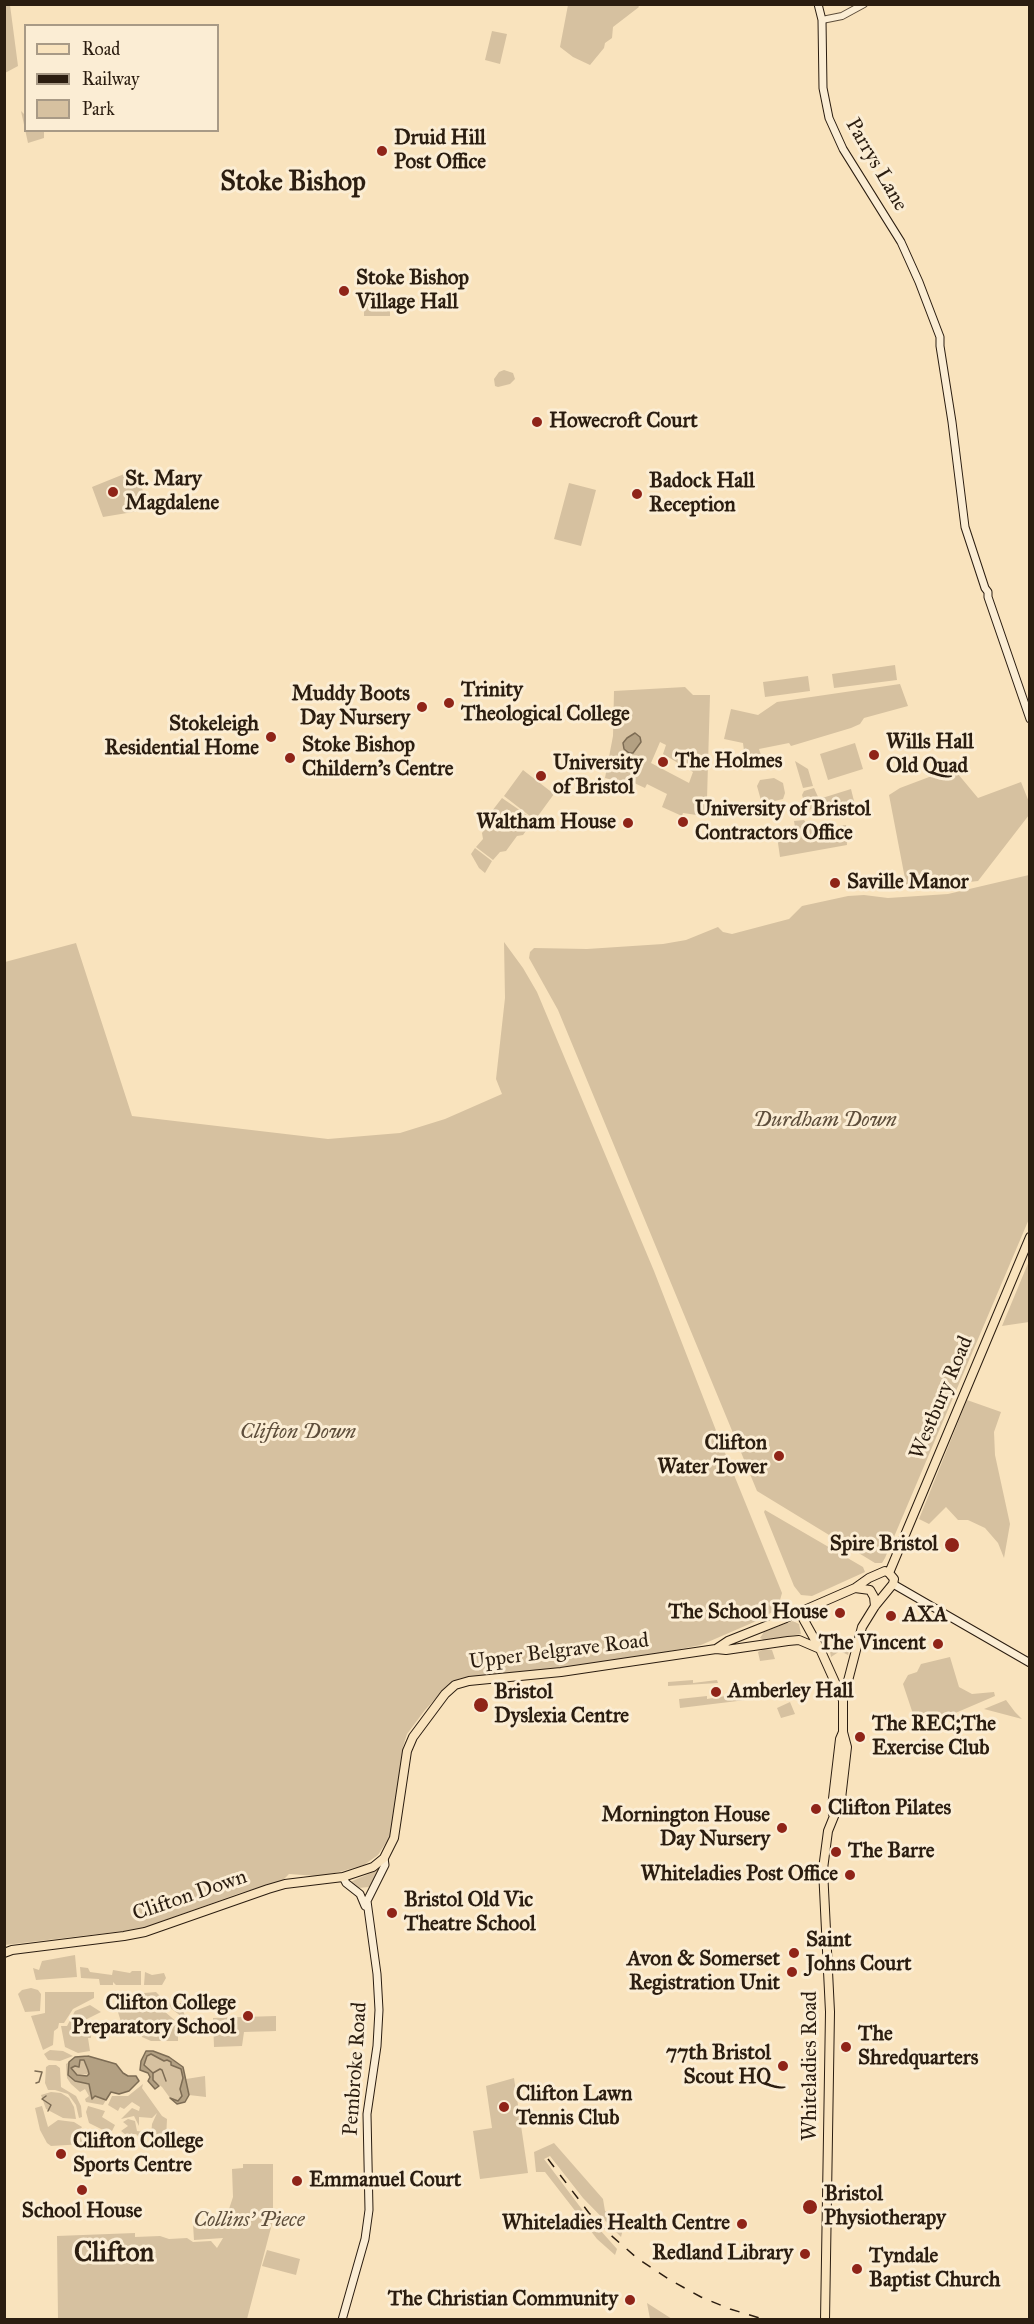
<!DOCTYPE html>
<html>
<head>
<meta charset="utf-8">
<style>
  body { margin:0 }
  #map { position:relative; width:1034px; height:2324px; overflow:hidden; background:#f9e3bd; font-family:"IM FELL Great Primer",serif }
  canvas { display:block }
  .frame { position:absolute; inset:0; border:6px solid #2b1d10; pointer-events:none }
  .legend { position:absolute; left:24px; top:24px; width:195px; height:108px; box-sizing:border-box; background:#fbedd4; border:2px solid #a89a86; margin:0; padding:8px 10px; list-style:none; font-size:18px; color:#2b1d10 }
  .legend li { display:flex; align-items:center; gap:12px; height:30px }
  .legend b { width:30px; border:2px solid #a89a86 }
</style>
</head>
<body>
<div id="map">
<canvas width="1034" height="2324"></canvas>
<div class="frame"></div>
<ul class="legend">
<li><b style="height:8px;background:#f9e3bd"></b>Road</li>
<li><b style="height:8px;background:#2b1d10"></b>Railway</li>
<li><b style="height:16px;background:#d6c1a0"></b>Park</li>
</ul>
</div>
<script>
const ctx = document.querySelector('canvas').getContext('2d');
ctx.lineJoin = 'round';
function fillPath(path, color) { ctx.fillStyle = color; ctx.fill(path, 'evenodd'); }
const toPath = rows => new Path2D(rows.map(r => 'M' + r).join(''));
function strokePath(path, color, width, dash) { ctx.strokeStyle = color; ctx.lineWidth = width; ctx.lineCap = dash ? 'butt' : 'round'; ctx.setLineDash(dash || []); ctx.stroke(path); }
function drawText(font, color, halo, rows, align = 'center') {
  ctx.font = font + ' "IM FELL Great Primer",serif'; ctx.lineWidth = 6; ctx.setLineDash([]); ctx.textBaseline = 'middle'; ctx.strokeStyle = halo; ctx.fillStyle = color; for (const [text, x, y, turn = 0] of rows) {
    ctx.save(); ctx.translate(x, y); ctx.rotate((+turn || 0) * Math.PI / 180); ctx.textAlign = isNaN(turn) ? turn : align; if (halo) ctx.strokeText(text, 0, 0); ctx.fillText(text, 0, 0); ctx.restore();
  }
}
const green = toPath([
  [5,4,10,5,18,66,5,73],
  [637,4,639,7,613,27,612,38,605,43,604,48,590,65,573,57,560,47,568,5],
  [492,31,507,34,500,64,485,60],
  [21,111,25,115,26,130,44,131,44,138,28,143],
  [364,302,390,302,390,316,364,316],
  [504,370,513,373,515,379,510,384,498,387,495,386,494,379,499,372],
  [134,470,151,509,103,517,92,487],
  [569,483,596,490,581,546,554,539],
  [895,665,897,680,834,688,832,674],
  [808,676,810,691,765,697,763,682],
  [900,684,908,706,864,718,860,724,851,728,791,746,789,743,759,749,761,755,765,757,767,764,740,769,741,760,745,759,743,743,724,739,731,709,758,715,777,702],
  [685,687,693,695,710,695,707,799,710,817,683,813,682,816,662,807,667,794,647,784,645,788,632,782,620,782,605,778,613,736,614,691],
  [660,742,666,745,663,754,693,772,689,783,651,763],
  [855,743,863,769,828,780,820,754],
  [795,761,808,769,813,786,803,788],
  [953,768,978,798,1021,782,1029,802,1029,815,978,881,907,889,889,795,900,788],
  [523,770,554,794,535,820,504,796],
  [774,778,783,783,785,793,783,799,762,804,757,786,760,780],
  [814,788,819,799,851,789,854,801,807,810,802,795,804,791],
  [502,798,534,820,523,835,517,836,506,851,500,852,493,860,476,847,483,839,482,833,493,818,492,811],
  [804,820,808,826,819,829,846,825,847,845,780,857,776,829,795,827,794,821],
  [475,848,492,861,485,873,479,868,471,854],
  [1029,875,1029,1219,885,1558,882,1563,875,1563,757,1491,558,1010,529,958,530,952,534,948,587,949,663,944,686,940,718,927,723,932,732,934,789,919,802,906,848,896,864,895,888,898,948,894],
  [504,942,523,968,537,992,654,1271,717,1433,782,1593,780,1600,775,1603,777,1609,761,1619,701,1645,619,1661,461,1678,450,1683,425,1710,407,1734,403,1747,391,1835,378,1855,364,1865,335,1873,317,1876,289,1874,282,1881,240,1893,141,1929,5,1945,5,962,76,943,132,1116,328,1139,400,1133,445,1119,502,1094,496,1079,505,998],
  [1029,1261,1029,1322,1002,1326],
  [967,1400,1001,1412,994,1432,995,1455,1010,1524,1004,1558,998,1543,985,1528,968,1520,958,1520,946,1507,929,1524,919,1519],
  [765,1510,863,1567,865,1572,812,1596,801,1595,794,1586,764,1512],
  [793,1621,799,1624,801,1634,764,1640,760,1638,764,1632],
  [850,1637,848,1642,851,1644,848,1655,840,1651,831,1657,829,1646],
  [764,1649,772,1650,775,1659,760,1661,758,1652],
  [950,1657,959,1687,972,1694,994,1692,995,1696,918,1729,903,1684,908,1675,917,1672,921,1664],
  [693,1680,693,1683,717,1680,718,1683,668,1686,668,1682],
  [757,1691,757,1695,754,1696,754,1699,680,1708,679,1699,707,1696,707,1699],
  [1006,1700,1015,1712,1022,1719,984,1709],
  [790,1702,795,1714,781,1718,777,1708],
  [378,1870,369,1887,358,1888,350,1882],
  [75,1955,77,1977,36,1980,33,1968,39,1970,42,1961],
  [80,1967,88,1968,90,1972,112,1975,113,1970,130,1973,132,1971,141,1971,141,1985,116,1985,113,1982,113,1985,100,1985,99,1979,81,1978],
  [145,1972,152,1975,164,1973,166,1978,162,1985,144,1985],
  [31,1988,38,1990,41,1994,40,2011,25,2012,18,1994,22,1990],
  [45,1992,94,1992,94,1998,73,2009,64,2023,59,2023,58,2028,54,2031,53,2045,43,2050,31,2016,45,2013],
  [115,1992,118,1992,119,2008,133,1994,156,1992,163,1999,164,2011,178,2023,178,2041,151,2041,142,2037,142,2035,157,2037,158,2033,133,2029,122,2025,117,2009],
  [168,2002,181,2003,186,2020,169,2007],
  [90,2005,101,2012,79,2023,82,2032,91,2033,91,2038,88,2038,90,2051,78,2053,65,2047,61,2026,67,2026,75,2011],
  [276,2016,276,2031,244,2032,242,2046,214,2047,213,2018],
  [50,2050,63,2051,73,2056,60,2061,48,2060,44,2054],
  [151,2054,171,2062,171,2065,181,2069,183,2078,180,2089,182,2096,178,2101,170,2098,162,2087,153,2080,144,2065,147,2056],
  [80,2060,84,2060,89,2074,77,2075,70,2068],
  [69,2062,68,2075,75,2081,89,2084,92,2099,95,2095,106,2100,103,2105,86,2102,85,2099,89,2096,85,2089,80,2092,71,2084,67,2078,66,2064],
  [49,2065,56,2065,60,2068,61,2087,76,2096,81,2106,82,2117,79,2118,76,2105,68,2094,55,2090,48,2090,45,2083,46,2067],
  [205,2076,206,2097,189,2095,186,2079],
  [514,2078,528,2173,480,2179,473,2131,492,2128,486,2086],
  [143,2084,142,2088,162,2116,167,2119,166,2139,163,2142,156,2141,151,2136,152,2124,157,2113,152,2118,139,2117,139,2126,134,2116,121,2119,132,2108,139,2111,140,2107,132,2102,124,2109,120,2107,118,2111,108,2105,112,2096,128,2096],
  [51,2092,61,2093,69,2098,74,2107,76,2119,63,2118,46,2109,41,2095],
  [42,2106,48,2127,58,2120,74,2122,82,2127,78,2133,84,2144,51,2146,47,2143,40,2130,35,2108],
  [88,2106,105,2111,102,2117,115,2125,112,2131,103,2130,89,2123,86,2112],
  [128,2119,135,2121,137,2131,145,2132,145,2121,145,2137,140,2138,136,2134,126,2135,121,2131,128,2126,123,2122],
  [554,2143,603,2199,605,2211,625,2221,621,2237,583,2198,550,2156,544,2159,584,2212,617,2249,615,2255,597,2239,545,2172,536,2172,534,2152],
  [243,2164,273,2164,273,2220,247,2319,58,2319,57,2236,135,2233,135,2237,160,2236,169,2239,187,2238,193,2242,211,2241,217,2248,223,2238,194,2240,193,2224,225,2221,233,2197,232,2169,243,2168],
  [267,2250,300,2259,296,2275,262,2266],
  [647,2303,672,2319,650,2319]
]);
const water = toPath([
  [635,733,640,737,641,742,633,753,629,753,624,749,623,743,627,738,635,733],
  [146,2051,153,2051,169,2057,183,2067,189,2095,185,2102,177,2104,170,2098,178,2101,182,2096,180,2089,183,2078,181,2069,171,2065,171,2062,167,2060,164,2061,151,2054,147,2056,144,2065,153,2073,153,2080,159,2086,155,2089,148,2081,150,2077,148,2073,140,2070,141,2061,146,2051],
  [88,2056,116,2064,123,2073,128,2076,136,2076,139,2081,129,2091,119,2094,111,2092,106,2100,95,2096,92,2099,89,2084,75,2081,68,2075,69,2062,75,2057,88,2056],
  [80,2060,84,2060,88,2070,89,2074,87,2076,77,2075,71,2068,75,2066,79,2067,80,2060]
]);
const stream = toPath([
  [35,2071,42,2072,39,2082,36,2083],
  [153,2073,160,2069,162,2070,166,2081],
  [46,2096,42,2099,51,2105,48,2111]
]);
const tertiary = toPath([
  [822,20,842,16,864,4]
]);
const secondary = toPath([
  [818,4,822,20,823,88,829,118,843,149,901,242,919,282,940,337,940,346,952,422,965,527,985,588,988,592,988,597,1030,719],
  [893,1584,1030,1663],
  [343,1877,346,1883,360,1894,365,1906],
  [342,2320,365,2239,369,2210,367,2114,377,2046,379,2010,377,1974,367,1901,385,1865,384,1858]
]);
const primary = toPath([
  [889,1573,1030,1237],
  [800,1613,820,1649,843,1700,843,1732,847,1747,841,1799,828,1831,823,1869,830,2012,825,2320],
  [716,1649,728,1641,786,1618,855,1588,870,1590,874,1597,875,1606],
  [843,1700,862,1627,875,1606,893,1584,894,1579,889,1573,885,1571,869,1578,855,1588],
  [833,1814,832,1807,840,1739,843,1732],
  [4,1953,12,1950,124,1936,145,1932,268,1889,285,1884,343,1877,373,1867,384,1858,394,1838,407,1751,413,1737,445,1694,455,1685,469,1681,561,1672,716,1649,726,1650,788,1641,799,1640,820,1649]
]);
const rail = toPath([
  [548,2159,589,2213,606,2231,637,2258,670,2280,701,2297,730,2309,766,2320]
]);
const markers = [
  [382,151,6,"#8f2418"],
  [344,291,6,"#8f2418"],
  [537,422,6,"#8f2418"],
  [113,492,6,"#8f2418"],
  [637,494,6,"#8f2418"],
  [449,703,6,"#8f2418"],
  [422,707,6,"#8f2418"],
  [271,737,6,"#8f2418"],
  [874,755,6,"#8f2418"],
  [290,758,6,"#8f2418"],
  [663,762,6,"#8f2418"],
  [541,776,6,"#8f2418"],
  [683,822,6,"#8f2418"],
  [628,823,6,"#8f2418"],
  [835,883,6,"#8f2418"],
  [779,1456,6,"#8f2418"],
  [952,1545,8,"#8f2418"],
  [840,1613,6,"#8f2418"],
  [891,1616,6,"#8f2418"],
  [938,1644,6,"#8f2418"],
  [716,1692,6,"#8f2418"],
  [481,1705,8,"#8f2418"],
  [860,1737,6,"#8f2418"],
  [816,1809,6,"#8f2418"],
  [782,1828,6,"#8f2418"],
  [836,1852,6,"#8f2418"],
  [850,1875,6,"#8f2418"],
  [392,1913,6,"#8f2418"],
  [794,1953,6,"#8f2418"],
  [792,1972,6,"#8f2418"],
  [248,2016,6,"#8f2418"],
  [846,2047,6,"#8f2418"],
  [783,2066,6,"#8f2418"],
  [504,2107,6,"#8f2418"],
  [61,2154,6,"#8f2418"],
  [297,2181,6,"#8f2418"],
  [82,2190,6,"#8f2418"],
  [810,2207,8,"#8f2418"],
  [742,2224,6,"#8f2418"],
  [805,2254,6,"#8f2418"],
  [857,2269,6,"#8f2418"],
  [630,2300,6,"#8f2418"]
];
const poiNames = [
  ["Druid Hill",394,139],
  ["Post Office",394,163],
  ["Stoke Bishop",356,279],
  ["Village Hall",356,303],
  ["Howecroft Court",549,422],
  ["St. Mary",125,480],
  ["Magdalene",125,504],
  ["Badock Hall",649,482],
  ["Reception",649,506],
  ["Trinity",461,691],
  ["Theological College",461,715],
  ["Muddy Boots",410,695,"right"],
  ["Day Nursery",410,719,"right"],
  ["Stokeleigh",259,725,"right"],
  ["Residential Home",259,749,"right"],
  ["Wills Hall",886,743],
  ["Old Quad",886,767],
  ["Stoke Bishop",302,746],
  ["Childern's Centre",302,770],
  ["The Holmes",675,762],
  ["University",553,764],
  ["of Bristol",553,788],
  ["University of Bristol",695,810],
  ["Contractors Office",695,834],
  ["Waltham House",616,823,"right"],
  ["Saville Manor",847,883],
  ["Clifton",767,1444,"right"],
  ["Water Tower",767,1468,"right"],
  ["Spire Bristol",938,1545,"right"],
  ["The School House",828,1613,"right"],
  ["AXA",903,1616],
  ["The Vincent",926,1644,"right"],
  ["Amberley Hall",728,1692],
  ["Bristol",494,1693],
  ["Dyslexia Centre",494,1717],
  ["The REC;The",872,1725],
  ["Exercise Club",872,1749],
  ["Clifton Pilates",828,1809],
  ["Mornington House",770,1816,"right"],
  ["Day Nursery",770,1840,"right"],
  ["The Barre",848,1852],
  ["Whiteladies Post Office",838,1875,"right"],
  ["Bristol Old Vic",404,1901],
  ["Theatre School",404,1925],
  ["Saint",806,1941],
  ["Johns Court",806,1965],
  ["Avon & Somerset",780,1960,"right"],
  ["Registration Unit",780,1984,"right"],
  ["Clifton College",236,2004,"right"],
  ["Preparatory School",236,2028,"right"],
  ["The",858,2035],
  ["Shredquarters",858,2059],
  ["77th Bristol",771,2054,"right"],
  ["Scout HQ",771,2078,"right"],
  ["Clifton Lawn",516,2095],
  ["Tennis Club",516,2119],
  ["Clifton College",73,2142],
  ["Sports Centre",73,2166],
  ["Emmanuel Court",309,2181],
  ["Bristol",824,2195],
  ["Physiotherapy",824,2219],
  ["School House",82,2212,"center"],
  ["Whiteladies Health Centre",730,2224,"right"],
  ["Redland Library",793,2254,"right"],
  ["Tyndale",869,2257],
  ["Baptist Church",869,2281],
  ["The Christian Community",618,2300,"right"]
];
const streetNames = [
  ["Parrys Lane",876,165,60],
  ["Westbury Road",942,1398,-67],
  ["Upper Belgrave Road",559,1652,-7],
  ["Clifton Down",190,1896,-19],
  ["Whiteladies Road",811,2066,-90],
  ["Pembroke Road",356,2069,-86]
];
const parkNames = [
  ["Durdham Down",825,1121],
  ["Clifton Down",298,1433],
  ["Collins' Piece",249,2221]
];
const districtNames = [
  ["Stoke Bishop",293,183],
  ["Clifton",114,2254]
];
fillPath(green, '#d6c1a0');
fillPath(water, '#b3a082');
strokePath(water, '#7d6c54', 1.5);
strokePath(stream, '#7d6c54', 1.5);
strokePath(tertiary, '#5e4e3b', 8);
strokePath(secondary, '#2b1d10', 9);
strokePath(primary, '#2b1d10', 10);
strokePath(tertiary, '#fbedd4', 6);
strokePath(secondary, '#fbedd4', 7);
strokePath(primary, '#f9e3bd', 8);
strokePath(rail, '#2b1d10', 1.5, [10, 10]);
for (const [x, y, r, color] of markers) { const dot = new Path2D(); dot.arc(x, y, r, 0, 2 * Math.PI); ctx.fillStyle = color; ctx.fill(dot); strokePath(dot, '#fbedd4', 2); }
drawText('bold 21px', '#2b1d10', '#fbedd4', poiNames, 'left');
drawText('21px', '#2b1d10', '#fbedd4', streetNames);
drawText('italic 21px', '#5e4e3b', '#fbedd4', parkNames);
drawText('bold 27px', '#2b1d10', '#fbedd4', districtNames);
</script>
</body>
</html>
